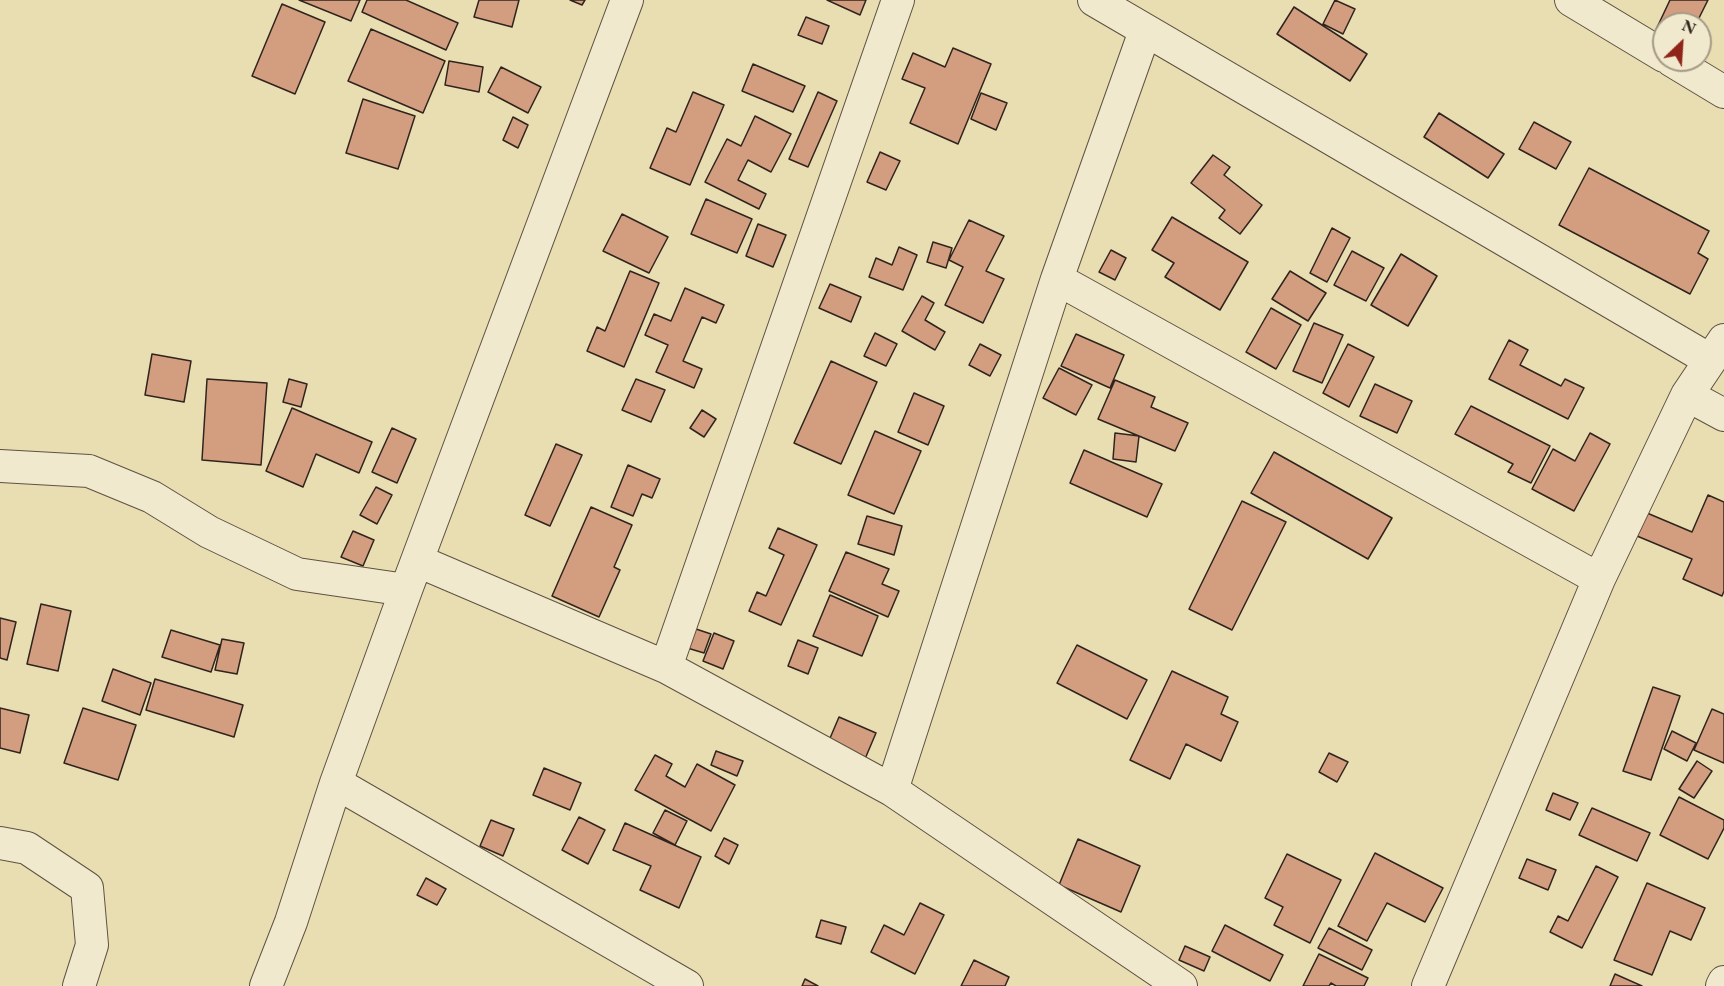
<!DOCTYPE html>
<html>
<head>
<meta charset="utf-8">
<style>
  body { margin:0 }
  #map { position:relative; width:1724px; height:986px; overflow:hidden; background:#e9ddb2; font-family:"EB Garamond",serif }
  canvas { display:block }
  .north { position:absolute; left:1652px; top:12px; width:60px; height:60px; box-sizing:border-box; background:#f1e9cd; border:2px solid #a49a87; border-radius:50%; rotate:25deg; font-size:16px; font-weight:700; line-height:24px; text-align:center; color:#30241e }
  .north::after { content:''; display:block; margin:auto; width:21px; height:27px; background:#8f2418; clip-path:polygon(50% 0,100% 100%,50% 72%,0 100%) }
</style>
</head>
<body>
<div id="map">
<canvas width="1724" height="986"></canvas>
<div class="north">N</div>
</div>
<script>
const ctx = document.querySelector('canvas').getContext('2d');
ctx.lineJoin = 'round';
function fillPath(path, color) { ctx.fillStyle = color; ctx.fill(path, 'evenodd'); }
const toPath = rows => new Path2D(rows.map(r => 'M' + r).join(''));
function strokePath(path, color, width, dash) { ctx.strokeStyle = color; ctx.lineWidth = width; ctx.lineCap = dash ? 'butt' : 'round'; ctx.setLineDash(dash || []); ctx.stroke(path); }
const building = toPath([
  [299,0,360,0,351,21,299,0],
  [367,0,406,0,458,23,446,50,362,12,367,0],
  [479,0,519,0,512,27,474,17,479,0],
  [570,0,585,0,582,5,570,0],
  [827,0,866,0,860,15,827,0],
  [1335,0,1355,9,1343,34,1323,24,1335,0],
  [1670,0,1708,0,1696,24,1664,24,1664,41,1653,36,1670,0],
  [282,4,325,22,295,94,252,76,282,4],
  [1294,7,1367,54,1350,81,1277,34,1294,7],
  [806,17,829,26,822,44,798,35,806,17],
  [371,29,445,61,423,113,348,81,371,29],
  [953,48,991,64,958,144,910,123,925,88,902,79,913,53,945,67,953,48],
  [449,61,483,67,479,92,445,85,449,61],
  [753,64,805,86,793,112,742,91,753,64],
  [501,67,541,87,528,113,488,92,501,67],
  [693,92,724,105,690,185,650,168,667,128,676,132,693,92],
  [818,92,837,101,808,167,789,159,818,92],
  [981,93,1007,103,996,130,971,119,981,93],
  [363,99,415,116,398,169,346,153,363,99],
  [1439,113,1504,154,1488,178,1424,137,1439,113],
  [755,116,791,134,771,172,748,160,738,180,766,194,759,209,705,182,727,139,741,146,755,116],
  [513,117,528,125,518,148,503,140,513,117],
  [1534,122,1571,142,1556,169,1519,149,1534,122],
  [880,152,900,161,886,190,867,182,880,152],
  [1213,155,1230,167,1224,175,1262,205,1240,234,1219,218,1225,210,1191,183,1213,155],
  [1589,168,1709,231,1698,253,1708,259,1690,294,1559,225,1589,168],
  [706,199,752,219,737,253,691,234,706,199],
  [622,214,668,237,649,273,603,251,622,214],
  [1172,217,1248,262,1220,310,1165,277,1174,263,1152,250,1172,217],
  [969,220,1004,236,986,271,1004,279,983,323,945,305,963,267,949,260,969,220],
  [758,224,786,235,773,267,746,256,758,224],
  [1332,228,1350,238,1327,282,1310,273,1332,228],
  [933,242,952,248,946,268,927,262,933,242],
  [899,247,917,255,903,290,869,277,876,258,892,265,899,247],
  [1111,250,1126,258,1115,280,1099,272,1111,250],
  [1352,251,1384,268,1366,301,1334,285,1352,251],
  [1401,254,1437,276,1408,326,1371,305,1401,254],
  [630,271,659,283,624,367,587,351,597,327,605,331,630,271],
  [1290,271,1326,293,1308,321,1272,299,1290,271],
  [830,284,861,297,851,322,819,308,830,284],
  [685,288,724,305,716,323,702,317,683,361,702,369,694,388,656,372,668,345,645,335,654,314,671,321,685,288],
  [922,296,934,303,925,320,945,332,935,350,902,331,922,296],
  [1271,308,1301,325,1276,369,1246,352,1271,308],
  [1314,323,1343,335,1322,383,1293,371,1314,323],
  [875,333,897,344,886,366,864,356,875,333],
  [1076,334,1124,355,1110,388,1061,366,1076,334],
  [1509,340,1528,350,1520,365,1561,386,1565,379,1584,388,1568,419,1489,379,1509,340],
  [980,344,1001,355,990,376,969,365,980,344],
  [1348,344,1374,357,1349,407,1323,393,1348,344],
  [152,354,191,361,184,402,145,395,152,354],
  [831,361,877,382,841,464,794,443,831,361],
  [1059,368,1092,385,1076,415,1043,398,1059,368],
  [207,379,267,383,261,465,202,460,207,379],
  [289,379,307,384,301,407,283,402,289,379],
  [636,379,665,390,651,422,622,410,636,379],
  [1115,380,1155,397,1151,407,1188,423,1175,451,1098,419,1115,380],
  [1375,384,1412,401,1397,433,1360,416,1375,384],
  [914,393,944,406,928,445,898,432,914,393],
  [1471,406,1550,446,1531,483,1508,472,1513,464,1455,434,1471,406],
  [292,408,372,442,359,473,316,454,303,487,266,471,292,408],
  [702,410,716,419,704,437,690,428,702,410],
  [392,428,416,439,397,483,372,472,392,428],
  [875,431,921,451,894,514,848,495,875,431],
  [1115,433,1139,436,1136,462,1113,459,1115,433],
  [1590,433,1610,444,1574,511,1532,489,1553,449,1575,461,1590,433],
  [556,444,582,455,550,526,525,515,556,444],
  [1084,450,1162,484,1147,517,1070,483,1084,450],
  [1274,452,1392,518,1368,559,1251,493,1274,452],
  [628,465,660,479,652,498,642,494,633,516,611,507,628,465],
  [376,487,392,495,377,524,360,515,376,487],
  [1708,495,1724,502,1724,591,1722,596,1683,579,1692,559,1637,536,1647,513,1692,532,1708,495],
  [1242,501,1286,522,1232,630,1189,609,1242,501],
  [591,507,632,525,614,567,620,570,599,617,552,596,591,507],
  [867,516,902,526,894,555,858,544,867,516],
  [778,528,817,545,781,625,749,611,757,592,766,596,784,555,769,548,778,528],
  [353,531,374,540,363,566,341,557,353,531],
  [846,552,889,569,882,584,899,591,888,617,829,591,846,552],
  [830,595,878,616,862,656,813,636,830,595],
  [41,604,71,611,58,671,27,664,41,604],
  [0,618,16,622,7,660,0,658,0,618],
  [690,627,711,634,704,653,684,647,690,627],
  [171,630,220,645,211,672,162,657,171,630],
  [714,633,734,641,723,669,703,661,714,633],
  [222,639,244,643,237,674,215,670,222,639],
  [798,640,818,648,808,674,788,666,798,640],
  [1077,645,1147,680,1127,719,1057,683,1077,645],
  [113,669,151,683,140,715,102,701,113,669],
  [1172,671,1228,697,1221,714,1238,722,1221,761,1186,744,1170,779,1130,760,1172,671],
  [155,679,243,705,234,737,146,710,155,679],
  [1653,687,1680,696,1651,780,1623,771,1653,687],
  [0,708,29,715,20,753,0,748,0,708],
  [83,708,136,725,118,780,64,763,83,708],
  [1712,709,1724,714,1724,763,1694,750,1712,709],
  [839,717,876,733,859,773,822,757,839,717],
  [1672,731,1696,743,1687,761,1664,749,1672,731],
  [716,751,743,761,737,776,711,765,716,751],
  [1329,753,1348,762,1337,782,1319,772,1329,753],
  [655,755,672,764,666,776,685,787,697,764,735,785,711,831,635,790,655,755],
  [1697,761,1712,771,1694,798,1679,789,1697,761],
  [544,768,581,783,570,810,533,795,544,768],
  [1553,793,1578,803,1570,820,1546,810,1553,793],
  [1679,797,1724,820,1724,828,1708,859,1660,835,1679,797],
  [1592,808,1650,833,1637,861,1579,835,1592,808],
  [665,810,687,821,675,845,653,833,665,810],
  [579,817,605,830,588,864,562,850,579,817],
  [491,820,514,829,503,856,480,846,491,820],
  [625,823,701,857,679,908,640,890,651,866,613,850,625,823],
  [724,838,738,845,729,864,715,856,724,838],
  [1078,839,1140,866,1121,912,1059,885,1078,839],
  [1375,853,1443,888,1425,922,1387,903,1367,941,1338,926,1375,853],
  [1287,854,1341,880,1310,943,1274,925,1283,907,1265,898,1287,854],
  [1527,859,1556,870,1548,890,1519,878,1527,859],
  [1596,866,1618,877,1582,948,1550,932,1558,916,1568,921,1596,866],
  [426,878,446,889,437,905,417,895,426,878],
  [1647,883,1705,908,1691,940,1670,931,1652,975,1614,960,1647,883],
  [920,903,944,915,915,974,871,952,884,925,904,935,920,903],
  [821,920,846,927,841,944,816,937,821,920],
  [1225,925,1283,955,1270,981,1212,951,1225,925],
  [1329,928,1372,950,1362,970,1318,948,1329,928],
  [1185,946,1210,957,1204,971,1179,960,1185,946],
  [1319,954,1368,978,1364,986,1336,986,1331,983,1329,986,1303,986,1319,954],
  [974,960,1009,977,1005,986,961,986,974,960],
  [1615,974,1642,986,1610,986,1615,974],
  [805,979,818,986,802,986,805,979]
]);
const minor = toPath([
  [1094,0,1710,360],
  [1571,0,1664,56],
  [1671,60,1724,92],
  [1057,279,1599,579],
  [1687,395,1724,415],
  [0,466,89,471,152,497,209,532,297,574,406,590],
  [418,561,666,667,892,790,1181,986],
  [666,667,898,0],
  [336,783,687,986],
  [892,790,1057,279,1145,31],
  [0,843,27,848,87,888,92,945,79,986],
  [266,986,291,922,336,783,406,590,627,0],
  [1428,986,1599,579,1687,395,1724,340],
  [1722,986,1724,982]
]);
fillPath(building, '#d39e7f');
strokePath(building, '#30241e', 1.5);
strokePath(minor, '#5e5243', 34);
strokePath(minor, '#f1e9cd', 32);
</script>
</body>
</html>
